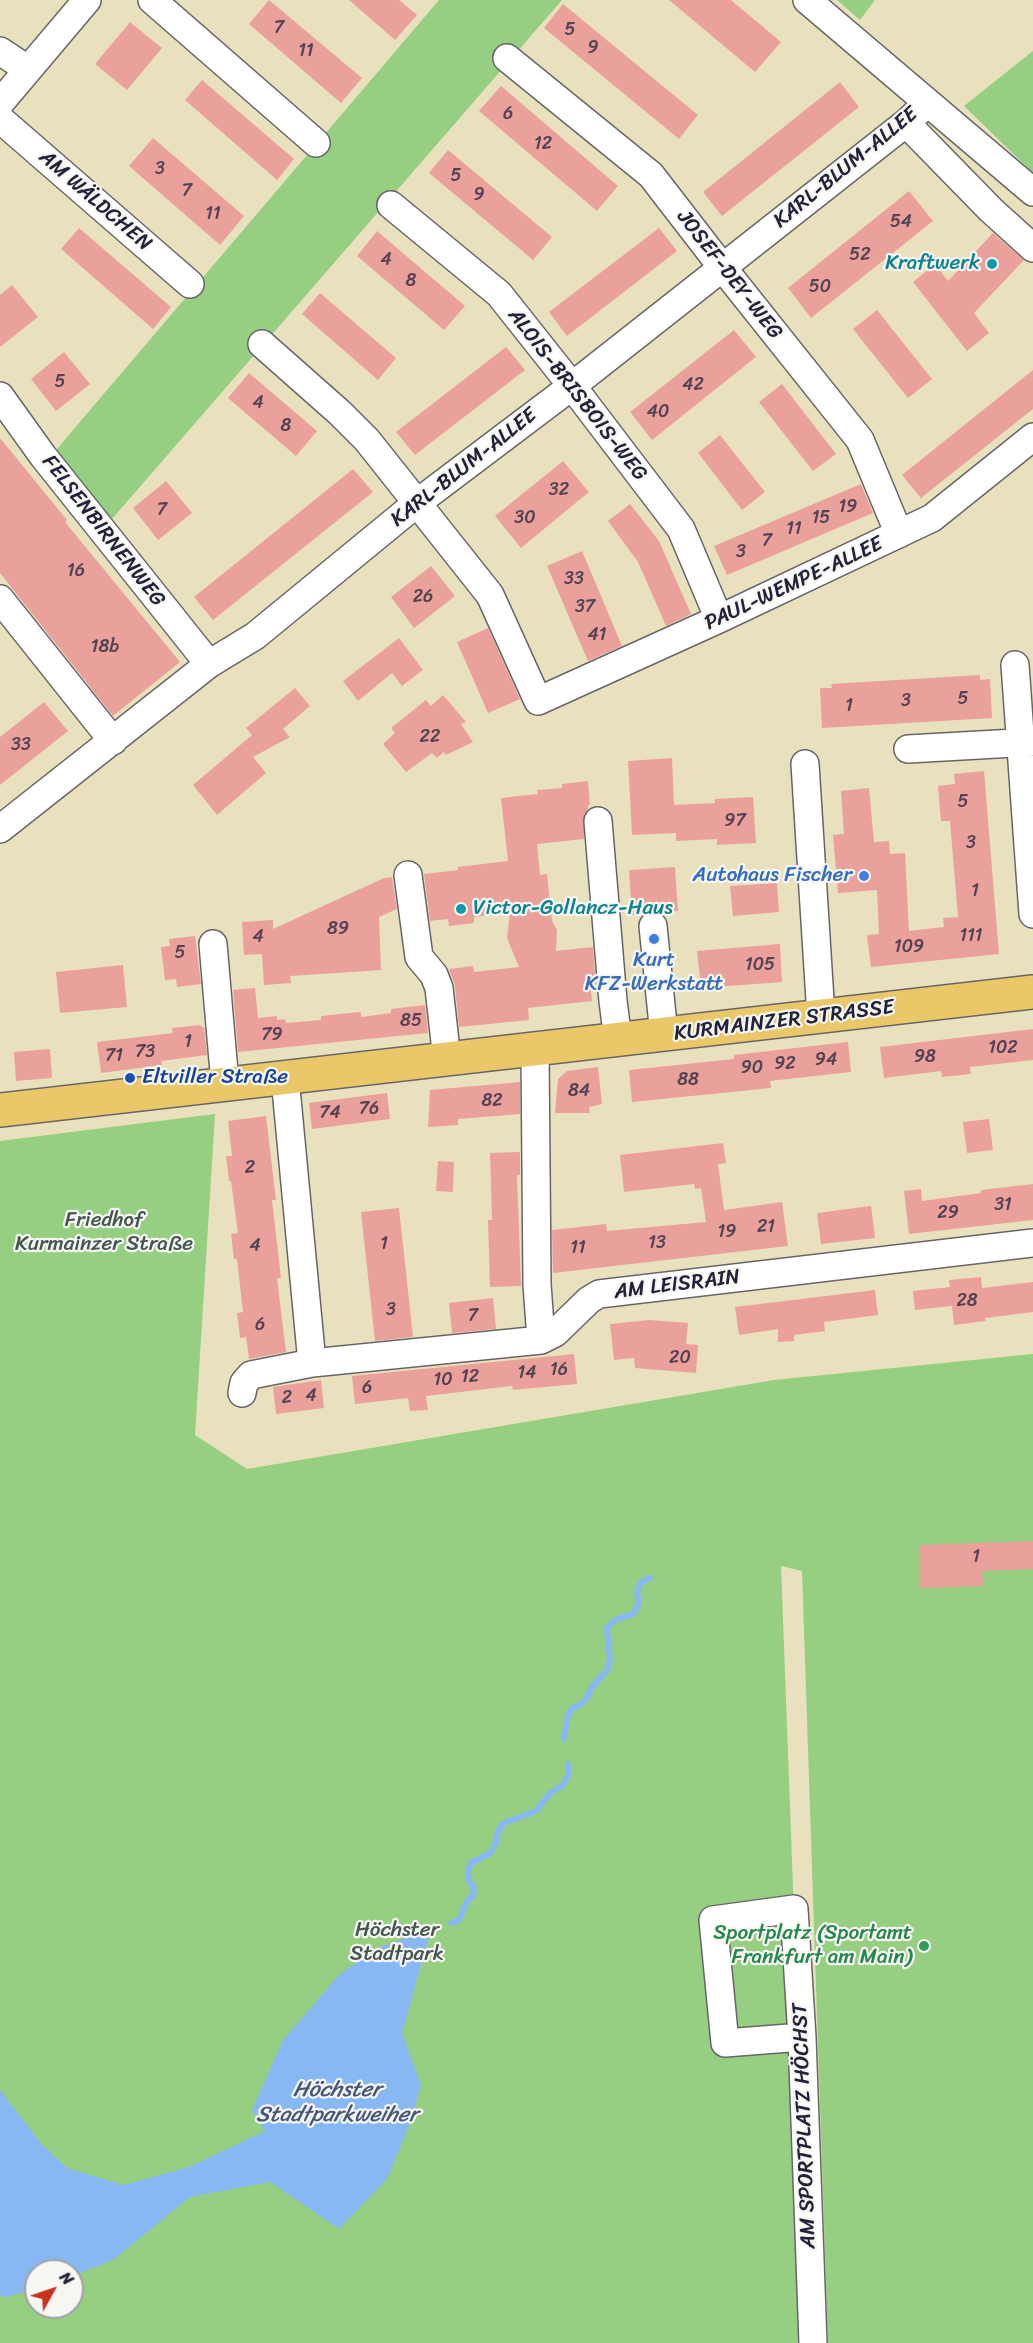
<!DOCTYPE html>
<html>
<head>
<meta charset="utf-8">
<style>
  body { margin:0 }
  #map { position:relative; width:1033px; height:2343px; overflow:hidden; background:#e9e1be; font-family:Sriracha,sans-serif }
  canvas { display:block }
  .north { position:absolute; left:24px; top:2259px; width:60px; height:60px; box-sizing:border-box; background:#f6f6f2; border:2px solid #a1a1a9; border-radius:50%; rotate:50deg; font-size:16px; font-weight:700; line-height:24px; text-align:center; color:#22223b }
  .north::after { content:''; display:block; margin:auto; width:21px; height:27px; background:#c8321e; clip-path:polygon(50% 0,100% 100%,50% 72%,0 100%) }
</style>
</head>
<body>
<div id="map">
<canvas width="1033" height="2343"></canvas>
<div class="north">N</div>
</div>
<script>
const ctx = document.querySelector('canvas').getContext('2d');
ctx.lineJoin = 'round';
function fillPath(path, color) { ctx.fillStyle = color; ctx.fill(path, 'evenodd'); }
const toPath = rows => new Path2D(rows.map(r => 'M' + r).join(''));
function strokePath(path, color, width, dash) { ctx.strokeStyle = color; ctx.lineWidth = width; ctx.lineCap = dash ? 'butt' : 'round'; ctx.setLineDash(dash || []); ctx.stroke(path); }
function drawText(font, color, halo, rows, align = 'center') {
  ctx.font = font + ' Sriracha,sans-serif'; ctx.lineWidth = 4.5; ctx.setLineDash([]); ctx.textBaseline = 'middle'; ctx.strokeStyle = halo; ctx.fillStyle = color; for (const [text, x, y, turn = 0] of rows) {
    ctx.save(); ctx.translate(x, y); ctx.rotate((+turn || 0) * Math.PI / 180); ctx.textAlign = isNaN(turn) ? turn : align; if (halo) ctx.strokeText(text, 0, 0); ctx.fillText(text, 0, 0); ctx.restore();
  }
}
const green = toPath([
  [439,0,562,0,112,519,56,450],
  [837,0,875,0,860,20],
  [1033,51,1033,173,964,106],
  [215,1114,195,1435,247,1469,774,1380,1033,1354,1033,2343,828,2343,802,1571,781,1566,810,2343,0,2343,0,1141],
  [36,2271,72,2271,72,2307,36,2307]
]);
const water = toPath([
  [431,1929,402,2033,421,2085,409,2126,387,2179,339,2229,270,2182,190,2197,113,2260,72,2276,72,2271,36,2271,36,2289,6,2297,0,2296,0,2090,42,2145,67,2168,123,2185,189,2167,265,2131,252,2110,283,2040,339,1975,375,1949]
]);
const stream = toPath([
  [564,1739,568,1714,573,1708,580,1705,587,1698,592,1687,607,1670,610,1661,607,1628,615,1620,633,1614,639,1603,637,1592,641,1582,650,1578],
  [451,1923,459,1920,467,1901,473,1896,474,1888,469,1881,468,1870,471,1863,490,1853,496,1843,498,1831,504,1823,536,1811,550,1793,562,1786,568,1776,568,1764]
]);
const building = toPath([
  [269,0,362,78,341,103,249,24],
  [349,0,399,0,417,15,395,40],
  [669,0,731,0,781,42,755,72],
  [563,4,698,115,679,139,544,28],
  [130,22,162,48,127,90,95,64],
  [202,80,294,159,277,180,185,100],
  [840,82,859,107,722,216,703,192],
  [501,86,618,186,597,211,479,111],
  [153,138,244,216,220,245,129,166],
  [448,150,552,237,533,260,429,173],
  [909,191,933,221,811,318,788,288],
  [79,228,171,307,153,329,61,249],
  [659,228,677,251,567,336,549,312],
  [377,231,465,306,444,330,357,256],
  [993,233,1024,260,974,313,989,333,967,351,913,282,935,264,948,281],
  [12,285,38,317,0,347,0,295],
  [320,293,396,358,378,380,302,314],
  [877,310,932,379,908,398,853,329],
  [734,330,756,357,652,440,630,412],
  [506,347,525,370,415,455,396,432],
  [64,352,90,384,56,411,31,379],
  [1033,370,1033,409,921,498,902,475],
  [249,373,317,431,296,456,228,398],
  [782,384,836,454,813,471,759,402],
  [720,435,765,492,742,510,698,453],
  [0,438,67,520,65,522,180,662,113,716,0,573],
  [563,461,589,492,521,548,495,516],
  [353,469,373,492,213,620,194,597],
  [166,481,192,513,158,540,133,508],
  [861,484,873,513,727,575,714,546],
  [630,504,659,541,691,614,666,626,638,562,608,521],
  [582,551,622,646,588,661,547,566],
  [431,566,455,596,414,628,391,597],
  [488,628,520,699,488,713,457,642],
  [399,638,423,670,402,686,392,673,358,701,343,681],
  [980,675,980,680,990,679,992,718,822,728,820,688,832,688,831,684],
  [295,688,310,706,283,729,290,737,253,757,266,773,217,815,193,785,252,735,246,728],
  [443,695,466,722,461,724,473,742,446,755,444,752,437,758,432,753,406,772,383,744,395,733,391,728,426,700,431,706],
  [44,702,68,731,0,785,0,737],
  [672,758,674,805,715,803,715,799,753,797,756,843,717,845,717,839,676,841,676,833,632,835,628,761],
  [984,771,999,954,871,967,867,935,879,934,877,890,838,893,833,835,844,834,841,791,869,788,874,842,889,841,890,854,905,853,909,931,944,927,943,918,958,917,950,821,941,821,938,786,955,784,954,774],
  [588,781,590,805,588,805,588,809,584,815,584,839,537,844,540,875,547,874,552,921,557,930,556,951,593,947,596,991,591,991,592,1001,528,1008,529,1020,459,1027,455,986,449,969,473,966,474,972,519,967,507,938,510,913,474,917,474,923,449,926,448,919,430,921,424,874,458,870,458,867,508,861,501,798,538,794,537,790,562,788,562,784],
  [675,867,678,911,661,913,652,910,643,914,632,915,629,870],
  [392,877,397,909,379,917,381,970,290,976,291,983,264,985,262,954,244,955,242,922,273,920,273,929,384,878],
  [777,883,779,912,733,916,730,886],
  [195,936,201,984,177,987,176,979,165,980,161,947,170,946,169,939],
  [780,944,782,982,701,988,697,951],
  [123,965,127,1007,60,1013,56,972],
  [255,988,258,1018,277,1016,277,1020,285,1019,286,1023,321,1020,321,1016,339,1014,361,1012,361,1017,391,1013,391,1009,425,1005,428,1033,238,1052,233,990],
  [201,1025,201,1027,204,1027,207,1055,161,1061,162,1065,101,1073,97,1042,173,1033,172,1028],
  [1033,1029,1033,1060,970,1067,971,1074,942,1077,941,1071,884,1078,880,1047],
  [848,1042,851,1072,770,1081,771,1088,632,1102,629,1070,734,1059,734,1055],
  [50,1049,52,1078,16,1081,14,1052],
  [598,1067,602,1104,589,1107,590,1113,555,1113,558,1079,567,1071],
  [520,1082,520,1114,458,1119,458,1125,428,1127,430,1090],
  [387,1093,390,1119,312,1129,309,1103],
  [266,1116,276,1200,272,1200,281,1278,277,1278,286,1352,249,1359,246,1337,240,1338,237,1313,243,1312,237,1259,234,1259,231,1234,238,1233,231,1181,229,1181,226,1156,232,1156,228,1121],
  [989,1119,993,1150,967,1153,963,1122],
  [723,1143,726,1163,718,1164,724,1210,782,1202,788,1246,553,1273,552,1230,606,1224,607,1231,706,1222,701,1188,695,1189,694,1184,624,1192,620,1155],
  [520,1152,520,1175,517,1175,521,1286,490,1287,488,1220,492,1220,490,1153],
  [438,1161,454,1162,453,1192,436,1191],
  [1033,1184,1033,1220,909,1234,904,1191,921,1189,922,1201,981,1193,981,1190],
  [871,1206,875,1238,821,1244,817,1213],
  [399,1208,413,1337,375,1341,361,1212],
  [981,1277,982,1288,1033,1282,1033,1312,985,1318,986,1321,954,1325,952,1306,915,1310,913,1291,950,1287,949,1280],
  [875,1290,878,1315,824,1322,825,1331,794,1335,794,1341,778,1342,778,1329,739,1335,735,1307],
  [493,1298,496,1329,452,1333,449,1303],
  [649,1320,688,1323,686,1344,698,1345,696,1373,635,1368,634,1358,614,1360,610,1324],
  [574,1354,577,1384,513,1390,512,1386,426,1396,428,1410,410,1411,408,1398,355,1404,352,1376],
  [321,1380,324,1408,276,1414,273,1387],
  [1033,1541,1033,1569,982,1571,983,1586,920,1588,919,1545]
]);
const minor = toPath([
  [152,0,316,143],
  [807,0,1033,192],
  [0,51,27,69],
  [507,58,651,175,722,267,860,440,899,534],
  [0,103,87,0],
  [0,119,190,284],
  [906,123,991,210,1033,248],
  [391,205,499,294,572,386,681,529,719,619],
  [262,344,340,413,367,440,490,595,538,701,719,619,932,518,1033,437],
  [0,396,43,456,209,664],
  [0,599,113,741],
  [1015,665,1033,914],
  [908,749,1033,742],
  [805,764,821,1016],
  [598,821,613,1001,618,1040],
  [0,829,209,664,255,636,417,503,572,386,906,123,926,104],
  [408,875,419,957,434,975,439,988,447,1060],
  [653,926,664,1035],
  [213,944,225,1084],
  [535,1050,537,1284,541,1340],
  [285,1078,312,1363],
  [242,1393,244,1383,251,1375,312,1363,541,1340,555,1333,589,1300,599,1294,1033,1243],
  [802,2037,725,2043,713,1920,794,1909,802,2037,813,2343]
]);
const major = toPath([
  [0,1110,1033,992]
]);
const markers = [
  [992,264,6,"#0f9aa8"],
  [864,876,6,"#3f7fe0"],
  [461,909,6,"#0f9aa8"],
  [654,939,6,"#3f7fe0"],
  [130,1078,6,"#1a4fb4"],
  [924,1946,6,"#2e9e5b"]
];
const numberNames = [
  ["7",279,28],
  ["5",570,30],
  ["9",593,48],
  ["11",306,51],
  ["6",508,114],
  ["12",543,144],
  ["3",160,169],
  ["5",456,176],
  ["7",187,191],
  ["9",479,195],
  ["11",213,214],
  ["54",901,222],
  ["52",860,255],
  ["4",386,260],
  ["8",411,281],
  ["50",820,287],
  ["5",60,382],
  ["42",693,385],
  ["4",258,403],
  ["40",658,412],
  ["8",286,426],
  ["32",559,490],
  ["19",848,507],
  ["7",162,510],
  ["30",525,518],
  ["15",821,518],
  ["11",794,529],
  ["7",767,541],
  ["3",741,552],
  ["16",76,571],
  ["33",574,579],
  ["26",423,597],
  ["37",585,607],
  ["41",597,635],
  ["18b",105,647],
  ["5",963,699],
  ["3",906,701],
  ["1",849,706],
  ["22",430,737],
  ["33",21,745],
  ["5",963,802],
  ["97",735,821],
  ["3",971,843],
  ["1",975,891],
  ["89",338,929],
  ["111",971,936],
  ["4",258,937],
  ["109",909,947],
  ["5",180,953],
  ["105",760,965],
  ["85",411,1021],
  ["79",272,1035],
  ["1",188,1042],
  ["102",1003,1048],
  ["73",145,1052],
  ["71",114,1056],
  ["98",925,1057],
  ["94",826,1060],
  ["92",785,1064],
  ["90",752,1068],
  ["88",688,1080],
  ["84",579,1091],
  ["82",492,1101],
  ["76",369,1109],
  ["74",330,1113],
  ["2",250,1168],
  ["31",1003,1205],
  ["29",948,1213],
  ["21",766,1227],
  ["19",727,1232],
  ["13",657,1243],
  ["1",384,1244],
  ["4",255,1246],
  ["11",578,1248],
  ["28",967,1301],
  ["3",391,1310],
  ["7",473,1316],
  ["6",260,1325],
  ["20",680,1358],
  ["16",559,1370],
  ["14",527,1373],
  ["12",470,1377],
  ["10",443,1380],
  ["6",367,1388],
  ["4",311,1396],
  ["2",287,1398],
  ["1",976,1557]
];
const streetNames = [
  ["KARL-BLUM-ALLEE",846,168,-39],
  ["AM WÄLDCHEN",95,201,41],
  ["JOSEF-DEY-WEG",729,275,52],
  ["ALOIS-BRISBOIS-WEG",577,395,52],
  ["KARL-BLUM-ALLEE",464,468,-38],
  ["FELSENBIRNENWEG",103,531,52],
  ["PAUL-WEMPE-ALLEE",794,584,-25],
  ["KURMAINZER STRASSE",784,1021,-7],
  ["AM LEISRAIN",677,1285,-7],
  ["AM SPORTPLATZ HÖCHST",805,2126,-92]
];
const cultureNames = [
  ["Kraftwerk",980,264],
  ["Victor-Gollancz-Haus",473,909,"left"]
];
const shopNames = [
  ["Autohaus Fischer",852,876],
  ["Kurt",654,961,"center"],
  ["KFZ-Werkstatt",654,985,"center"]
];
const transitNames = [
  ["Eltviller Straße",142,1078]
];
const parkNames = [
  ["Friedhof",104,1221],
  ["Kurmainzer Straße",104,1245],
  ["Höchster",397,1931],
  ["Stadtpark",397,1955]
];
const leisureNames = [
  ["Sportplatz (Sportamt",912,1934],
  ["Frankfurt am Main)",912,1958]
];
const waterNames = [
  ["Höchster",337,2090],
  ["Stadtparkweiher",337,2115]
];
fillPath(green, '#96cf82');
fillPath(water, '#88b8f3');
strokePath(stream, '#88b8f3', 6);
fillPath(building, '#eaa19b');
strokePath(minor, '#686569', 30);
strokePath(major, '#686569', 36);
strokePath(minor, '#fff', 27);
strokePath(major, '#eac769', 33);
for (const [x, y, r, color] of markers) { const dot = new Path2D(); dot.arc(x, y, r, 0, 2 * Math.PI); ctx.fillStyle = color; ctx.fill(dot); strokePath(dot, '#f6f6f2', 2); }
drawText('18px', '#544253', null, numberNames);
drawText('21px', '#22223b', '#f6f6f2', streetNames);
drawText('21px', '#0d838f', '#f6f6f2', cultureNames, 'right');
drawText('21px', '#366cbe', '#f6f6f2', shopNames, 'right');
drawText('21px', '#164399', '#f6f6f2', transitNames, 'left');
drawText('21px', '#455650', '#f6f6f2', parkNames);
drawText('21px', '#27864d', '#f6f6f2', leisureNames, 'right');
drawText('italic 22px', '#46567b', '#f6f6f2', waterNames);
</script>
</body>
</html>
